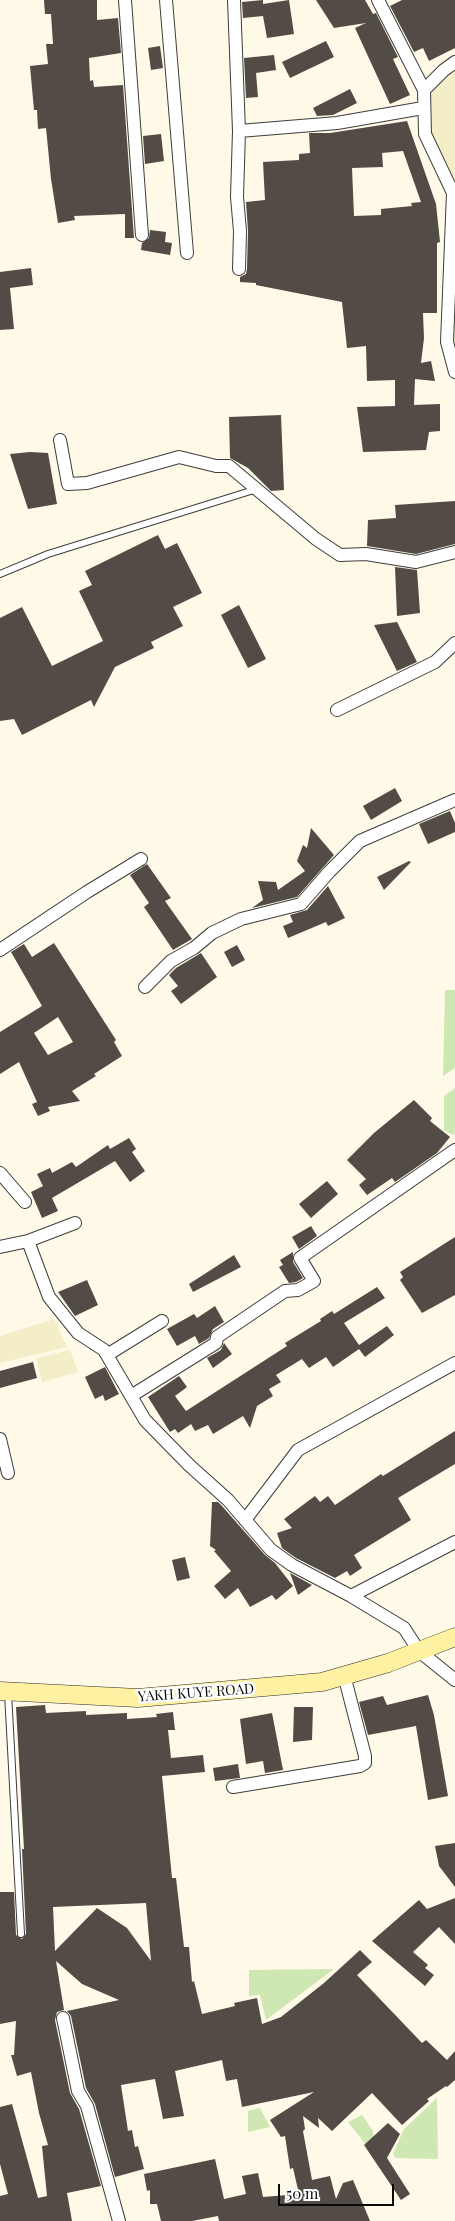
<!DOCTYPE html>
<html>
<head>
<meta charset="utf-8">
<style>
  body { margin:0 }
  #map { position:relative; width:455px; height:2221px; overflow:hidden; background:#fff9e7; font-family:"Playfair Display",serif }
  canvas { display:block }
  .scale { position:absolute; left:278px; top:2184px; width:116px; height:22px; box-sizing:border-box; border:2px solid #0a0a0a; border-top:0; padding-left:6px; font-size:15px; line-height:18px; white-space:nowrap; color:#0a0a0a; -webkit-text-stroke:4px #fff; paint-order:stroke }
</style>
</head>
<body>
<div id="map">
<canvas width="455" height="2221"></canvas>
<div class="scale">50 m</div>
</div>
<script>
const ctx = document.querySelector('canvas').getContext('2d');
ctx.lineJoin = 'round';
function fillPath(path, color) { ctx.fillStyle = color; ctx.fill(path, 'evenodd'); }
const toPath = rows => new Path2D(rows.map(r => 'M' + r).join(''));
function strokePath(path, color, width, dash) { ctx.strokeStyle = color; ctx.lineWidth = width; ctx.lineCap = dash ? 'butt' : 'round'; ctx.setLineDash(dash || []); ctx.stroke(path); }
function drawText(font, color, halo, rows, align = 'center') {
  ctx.font = font + ' "Playfair Display",serif'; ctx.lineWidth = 5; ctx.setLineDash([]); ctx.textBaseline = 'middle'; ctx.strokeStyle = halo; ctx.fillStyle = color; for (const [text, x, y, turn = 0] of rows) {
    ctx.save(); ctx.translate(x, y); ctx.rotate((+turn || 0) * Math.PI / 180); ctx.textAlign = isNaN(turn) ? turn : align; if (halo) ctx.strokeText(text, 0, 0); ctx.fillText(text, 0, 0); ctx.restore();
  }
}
const farmland = toPath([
  [455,62,455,372,447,342,453,193,425,134,424,90],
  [54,1319,67,1347,0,1363,0,1336],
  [70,1350,78,1372,42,1382,36,1358]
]);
const green = toPath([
  [445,990,455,990,455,1068,443,1076],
  [455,1088,455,1133,453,1135,444,1130,444,1096],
  [334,1969,266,2020,260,1995,249,1996,249,1970],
  [437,2098,438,2159,396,2158,393,2154,404,2129],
  [260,2108,270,2127,248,2132,248,2111],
  [362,2115,373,2131,374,2142,367,2146,348,2122]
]);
const building = toPath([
  [44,0,97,0,97,20,118,18,121,53,89,58,90,81,93,80,94,87,123,85,134,238,125,238,125,214,74,216,75,220,58,223,51,179,46,128,38,129,37,110,34,110,30,66,48,64,46,44,53,44,51,14,45,14],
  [263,0,263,4,289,0,294,34,267,38,263,16,243,18,242,2],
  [316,0,365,0,373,14,376,13,398,57,393,59,410,95,390,104,355,28,366,23,334,28],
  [402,0,455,0,455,48,429,61,423,48,414,52,390,6],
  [326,41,334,57,290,78,282,62],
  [160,46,163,68,151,70,148,48],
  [274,55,276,70,256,73,258,97,246,98,244,58],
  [350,89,357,103,333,115,317,116,313,108],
  [407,121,436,204,440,242,437,243,437,313,423,313,424,338,421,363,431,361,435,381,415,379,414,405,440,404,440,431,429,432,426,450,363,452,357,407,395,406,395,380,367,381,366,346,347,348,342,302,256,285,256,283,240,282,240,277,246,274,247,269,248,231,246,202,265,200,263,162,299,160,299,154,310,153,309,133,330,133],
  [403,151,421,202,411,203,412,206,381,209,381,215,354,216,352,168,383,167,382,153],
  [161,134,164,161,145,164,143,136],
  [150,230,166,232,165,242,172,243,170,255,141,250,142,243,149,238],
  [31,268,33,285,10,288,14,329,0,330,0,272],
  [281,415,284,490,271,491,248,468,230,458,229,417],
  [30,452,48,453,57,504,28,509,10,454],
  [455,501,455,544,416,554,367,546,368,520,396,518,395,505],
  [158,535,165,549,177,543,202,593,173,607,183,626,151,642,154,648,115,667,94,707,91,700,22,735,14,719,0,721,0,618,22,607,52,666,103,641,79,591,92,585,85,571],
  [395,567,417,570,420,613,397,616],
  [239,605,266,659,248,668,221,615],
  [397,622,417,662,397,671,374,625],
  [395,788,402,801,371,820,363,806],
  [450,811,455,823,455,832,428,844,419,824],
  [311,828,334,855,297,897,252,908,263,900,258,881,276,882,278,890,305,871,297,861,303,845,307,848],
  [409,861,411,862,384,890,377,877],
  [147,864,171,898,165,901,192,939,173,950,144,907,149,903,130,875],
  [328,886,345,918,328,926,326,922,288,938,283,926,293,922,290,915,307,910],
  [54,943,116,1040,114,1042,122,1056,94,1074,96,1076,72,1091,80,1101,48,1107,50,1111,38,1116,32,1104,37,1102,19,1062,0,1074,0,1032,42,1006,11,952,24,944,32,957],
  [58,1017,73,1042,48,1055,34,1033],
  [237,945,245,960,232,967,224,952],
  [201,953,217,977,181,1004,171,991,178,986,169,975,176,968],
  [414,1100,432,1118,430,1121,450,1137,437,1153,395,1182,392,1178,367,1195,359,1185,366,1179,347,1160,374,1133],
  [129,1138,136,1149,132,1152,145,1171,130,1182,115,1161,52,1198,58,1211,42,1218,31,1192,43,1186,37,1174,50,1168,52,1173,72,1162,76,1167,108,1145,110,1149],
  [327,1181,338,1194,311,1218,299,1204],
  [311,1226,317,1236,299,1249,292,1237],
  [455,1237,455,1295,422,1313,400,1280,403,1277,400,1272],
  [293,1252,293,1262,303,1278,296,1282,289,1283,279,1267,283,1265,280,1260],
  [234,1255,241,1267,193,1292,189,1284],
  [87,1280,98,1305,75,1316,58,1292],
  [377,1287,385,1298,344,1323,359,1345,387,1326,394,1335,365,1357,359,1349,333,1367,326,1357,309,1368,302,1359,276,1375,281,1382,269,1389,273,1396,257,1406,250,1428,243,1416,213,1434,208,1425,195,1431,191,1424,178,1433,175,1429,170,1432,148,1397,179,1376,187,1387,175,1396,186,1411,287,1346,285,1343,321,1321,320,1319,332,1311,334,1314],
  [215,1306,224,1322,213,1329,209,1338,199,1344,195,1336,177,1346,167,1329,194,1314,197,1318],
  [224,1343,232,1354,213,1368,207,1358,221,1350],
  [33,1362,37,1378,0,1388,0,1371],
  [105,1367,119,1394,105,1401,103,1395,95,1399,85,1377],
  [455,1431,455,1464,398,1498,411,1520,354,1555,362,1568,350,1576,347,1571,335,1578,296,1558,282,1548,277,1533,292,1528,284,1519,315,1496,320,1502,328,1496,335,1505,381,1474,383,1476],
  [212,1502,218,1502,222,1506,265,1555,275,1563,293,1586,276,1600,272,1595,250,1607,238,1588,225,1599,214,1586,231,1571,214,1551,216,1550,210,1546],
  [185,1557,190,1578,177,1581,172,1560],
  [290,1573,312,1585,298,1595],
  [428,1695,434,1715,448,1796,428,1800,416,1726,368,1735,359,1702,383,1696,387,1705],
  [45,1705,46,1713,86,1711,86,1715,127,1713,127,1719,157,1717,156,1714,173,1712,175,1730,168,1730,171,1758,203,1755,205,1772,162,1776,172,1878,176,1878,184,1947,189,1947,192,1982,194,1981,202,2014,235,2006,234,2003,257,1998,262,2024,281,2017,324,1983,360,1950,372,1962,357,1975,422,2043,426,2040,447,2060,455,2051,455,2080,447,2087,446,2086,427,2099,429,2101,402,2125,372,2093,332,2131,318,2118,319,2128,303,2116,305,2129,303,2131,312,2180,330,2176,336,2199,343,2183,353,2180,370,2221,219,2221,218,2216,192,2221,161,2221,157,2204,150,2204,150,2190,147,2191,144,2174,215,2159,224,2199,246,2194,242,2176,258,2173,263,2197,299,2194,293,2168,290,2169,285,2136,281,2137,270,2120,314,2092,242,2107,237,2079,226,2081,222,2060,175,2071,184,2116,163,2119,155,2079,121,2085,128,2131,132,2130,135,2147,138,2146,144,2169,115,2177,95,2104,86,2088,71,2016,67,2011,119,2000,82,1984,56,1961,64,2010,57,2012,55,2020,70,2093,79,2109,101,2186,67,2193,72,2221,0,2221,0,2196,8,2194,0,2164,0,2107,12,2104,38,2198,47,2196,42,2146,48,2145,39,2113,31,2072,17,2076,11,2055,14,2055,16,2021,0,2024,0,1892,14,1892,16,1935,22,1939,26,1934,22,1849,24,1849,16,1707],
  [146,1903,151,1961,127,1928,97,1908,55,1951,53,1907],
  [294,1707,313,1707,312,1740,293,1742],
  [272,1713,283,1770,265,1773,263,1761,246,1764,240,1719],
  [238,1764,240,1778,215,1781,213,1768],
  [455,1843,455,1887,439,1866,435,1846],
  [455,1898,455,1944,439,1927,413,1952,428,1965,425,1968,434,1975,425,1986,372,1941,419,1900,427,1909],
  [388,2123,400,2134,387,2158,410,2194,401,2200,364,2145]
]);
const lane = toPath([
  [0,574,48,554,257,489],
  [8,1693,21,1934]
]);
const street = toPath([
  [125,0,142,235],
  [166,0,187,253],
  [234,0,239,131,237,197,240,231,239,269],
  [378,0,424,90,425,134,453,193,447,342,455,372],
  [424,90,444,70,455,62],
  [239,131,337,123,423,108],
  [60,440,68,484,87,483,179,457,216,466,229,466,316,539,340,555,366,554,416,562,455,552],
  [337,710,435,662,455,643],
  [0,950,87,892,141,859],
  [145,987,171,961,194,948,212,933,241,919,301,904,329,872,360,841,455,800],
  [0,1173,25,1202],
  [75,1223,28,1241,49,1297,78,1333,104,1350,145,1420,189,1465,228,1500,271,1550,292,1565,351,1596,404,1628,419,1651,455,1680],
  [0,1247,28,1241],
  [107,1355,162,1321],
  [131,1396,216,1343,217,1337,285,1291,298,1290,314,1281,300,1258,455,1150],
  [0,1439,8,1473],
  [245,1520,298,1450,455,1363],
  [351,1596,455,1542],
  [233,1787,360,1766,365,1763,365,1756,344,1675],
  [63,2018,78,2091,87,2106,119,2221]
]);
const secondary = toPath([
  [0,1691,138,1698,322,1682,388,1663,455,1637]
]);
const streetNames = [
  ["YAKH KUYE ROAD",196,1693,-4]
];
fillPath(farmland, '#f3eec8');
fillPath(green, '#cfe7b2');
fillPath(building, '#524b46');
strokePath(lane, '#3d3d3d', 8);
strokePath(street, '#3d3d3d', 14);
strokePath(secondary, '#2c2c2c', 19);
strokePath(lane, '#fff', 6);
strokePath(street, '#fff', 12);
strokePath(secondary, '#fef1a2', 18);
drawText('14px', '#0a0a0a', '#fff', streetNames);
</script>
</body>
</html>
